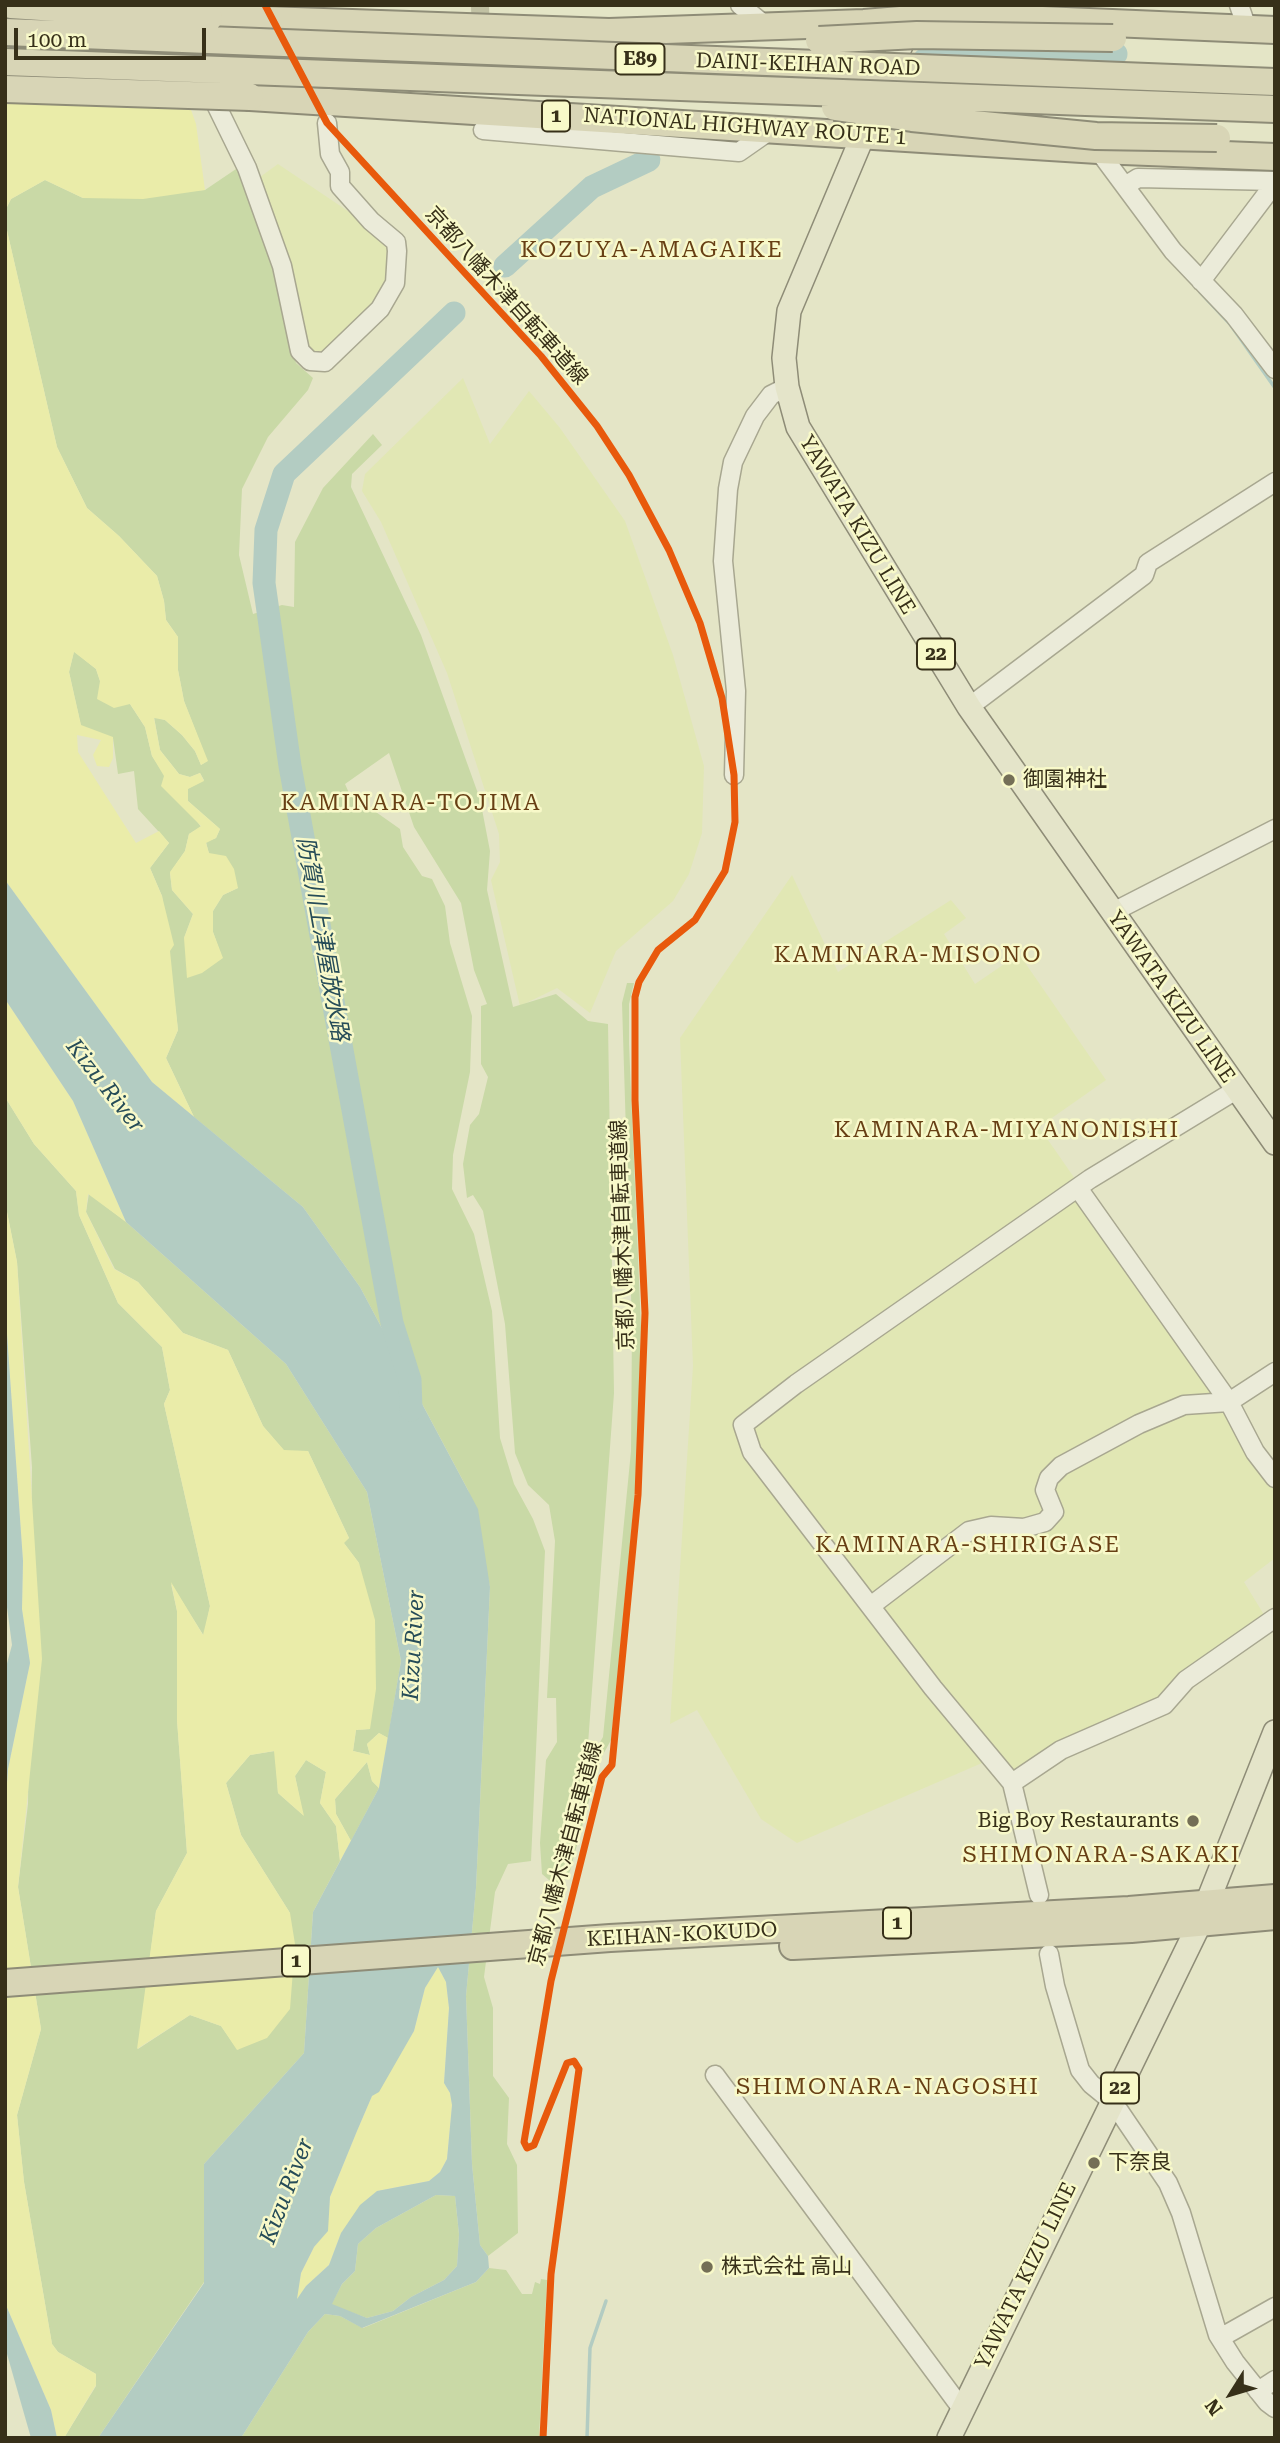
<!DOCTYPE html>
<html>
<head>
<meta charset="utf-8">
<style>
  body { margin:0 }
  #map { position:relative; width:1280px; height:2443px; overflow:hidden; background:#e4e5c6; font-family:"Roboto Serif",serif }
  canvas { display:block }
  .frame { position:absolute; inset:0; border:7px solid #373019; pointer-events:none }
  .north { position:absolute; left:1196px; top:2359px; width:70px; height:70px; -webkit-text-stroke:5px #f8f9c9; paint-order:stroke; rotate:233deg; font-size:19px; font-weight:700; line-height:28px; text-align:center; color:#373019 }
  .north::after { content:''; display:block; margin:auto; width:24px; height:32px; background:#373019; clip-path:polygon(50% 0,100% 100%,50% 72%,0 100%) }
  .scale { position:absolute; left:14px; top:28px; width:192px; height:32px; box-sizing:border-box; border:4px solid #373019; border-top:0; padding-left:9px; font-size:21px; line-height:24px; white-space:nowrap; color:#373019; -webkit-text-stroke:5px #f8f9c9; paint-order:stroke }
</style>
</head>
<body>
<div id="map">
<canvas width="1280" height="2443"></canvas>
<div class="frame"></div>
<div class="north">N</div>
<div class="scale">100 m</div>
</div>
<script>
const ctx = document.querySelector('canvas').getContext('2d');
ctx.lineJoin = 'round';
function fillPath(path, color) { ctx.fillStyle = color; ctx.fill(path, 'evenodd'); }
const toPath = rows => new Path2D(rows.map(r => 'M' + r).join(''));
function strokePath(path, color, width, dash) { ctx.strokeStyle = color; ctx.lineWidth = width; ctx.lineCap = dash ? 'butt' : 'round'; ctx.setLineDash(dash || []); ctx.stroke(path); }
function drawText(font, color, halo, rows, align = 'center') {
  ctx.font = font + ' "Roboto Serif","Noto Sans JP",serif'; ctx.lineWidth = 5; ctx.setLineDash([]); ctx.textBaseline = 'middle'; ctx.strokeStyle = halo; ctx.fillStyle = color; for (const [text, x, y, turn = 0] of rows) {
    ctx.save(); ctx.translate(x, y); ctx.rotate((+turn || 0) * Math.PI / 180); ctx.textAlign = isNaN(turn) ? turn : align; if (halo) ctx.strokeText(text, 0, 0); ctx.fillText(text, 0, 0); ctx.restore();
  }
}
const farmland = toPath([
  [278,164,382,234,392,247,385,296,329,353,314,357,303,350,260,177],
  [463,378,490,444,529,391,560,428,625,521,673,655,704,766,702,833,689,874,673,901,616,951,590,1013,557,988,520,1006,491,880,500,862,499,834,447,673,381,522,362,491,365,474],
  [792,875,838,972,951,900,966,918,944,934,975,984,1019,954,1106,1080,1039,1127,1207,1369,1243,1446,1275,1487,1275,1558,1244,1582,1266,1618,1159,1698,1014,1772,982,1763,797,1843,761,1819,697,1710,670,1724,693,1366,680,1038]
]);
const green = toPath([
  [236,169,249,189,278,281,296,363,313,378,308,390,268,437,242,489,239,555,253,614,282,605,294,607,295,542,323,488,373,434,382,445,352,474,351,487,421,635,480,799,490,851,487,890,513,1007,556,994,588,1021,608,1024,614,1393,588,1744,596,1749,603,1737,631,1451,632,1327,622,1003,627,983,634,983,629,1004,629,1044,641,1327,638,1455,629,1559,611,1740,600,1760,570,1871,561,1885,556,1886,542,1874,540,1843,546,1760,557,1742,556,1698,547,1698,555,1541,549,1505,528,1485,515,1453,505,1324,483,1211,473,1195,467,1198,463,1164,470,1125,479,1114,488,1077,481,1064,481,1006,487,1004,474,970,461,903,414,827,389,753,345,784,349,793,400,829,403,847,422,876,432,879,445,906,450,943,472,1016,470,1072,453,1155,452,1189,474,1234,492,1311,500,1438,514,1484,533,1519,545,1551,531,1861,508,1864,495,1892,484,1977,493,2008,493,2076,509,2098,507,2144,517,2165,518,2233,488,2256,480,2245,472,2164,466,1996,476,1888,490,1587,468,1490,360,1287,303,1207,194,1117,166,1058,178,1030,162,896,150,868,169,843,138,809,134,771,118,774,113,738,81,726,69,672,74,651,96,669,100,681,130,704,145,727,152,756,201,827,189,834,185,851,170,873,172,890,193,914,184,938,222,958,213,932,213,911,223,895,238,888,209,854,206,842,216,838,220,829,188,801,187,789,204,780,200,773,190,777,179,774,160,750,154,717,165,720,182,735,195,751,201,765,207,761,184,701,178,670,178,637,166,620,164,601,157,576,119,536,87,508,57,447,5,222,5,211,11,199,45,180,83,198,205,190],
  [5,1097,34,1144,76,1191,79,1215,118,1303,162,1347,170,1390,164,1404,210,1606,204,1636,171,1584,177,1611,177,1720,187,1853,156,1911,138,2049,190,2015,221,2026,238,2050,290,1913,241,1835,226,1783,250,1755,275,1751,278,1793,303,1815,295,1776,306,1760,326,1772,320,1803,336,1826,340,1861,313,1912,304,2053,204,2164,204,2282,98,2438,64,2438,96,2386,96,2374,58,2352,52,2344,24,2182,17,2115,41,2029,18,1887,28,1804,32,1467,17,1262,5,1202],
  [89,1193,126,1222,286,1364,367,1492,401,1661,388,1738,379,1733,367,1744,370,1755,353,1751,356,1730,370,1729,359,1563,343,1542,349,1538,308,1451,284,1451,263,1426,228,1350,183,1333,138,1282,115,1269,86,1212],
  [367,1762,372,1781,379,1788,351,1841,336,1814,335,1799],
  [436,2195,455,2196,459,2234,457,2266,444,2280,411,2297,393,2311,367,2318,331,2305,342,2284,355,2271,358,2244,376,2228],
  [489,2268,506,2270,522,2294,532,2294,535,2282,540,2284,541,2279,547,2280,539,2438,241,2438,308,2332,325,2314,340,2316,363,2328,476,2282]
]);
const sand = toPath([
  [5,5,154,5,196,124,205,190,143,199,83,198,45,180,11,199,5,211],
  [5,222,57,447,87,508,119,536,157,576,164,601,166,620,178,637,178,670,184,701,208,761,201,765,195,751,182,735,165,720,154,718,160,750,179,774,190,777,200,773,204,781,188,789,188,801,220,829,216,838,206,843,209,853,226,856,234,869,238,888,223,895,213,911,213,932,223,958,202,973,187,978,184,938,193,914,172,890,170,872,185,851,189,834,201,826,161,786,164,776,152,756,145,727,130,704,114,708,97,699,100,681,96,669,74,652,69,672,81,725,113,737,113,758,109,767,97,766,93,755,101,740,77,735,78,752,136,843,159,831,169,843,150,868,162,896,174,945,170,951,178,1030,166,1058,194,1117,152,1082,5,880],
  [5,999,73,1101,126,1222,88,1194,86,1212,114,1269,138,1282,183,1333,228,1350,263,1426,284,1450,308,1451,349,1538,344,1543,359,1563,375,1620,376,1689,370,1729,356,1730,353,1751,370,1755,367,1744,379,1733,388,1738,379,1788,372,1781,367,1762,335,1799,336,1814,351,1841,340,1861,336,1826,320,1803,326,1772,306,1760,295,1776,304,1816,278,1793,274,1751,250,1755,226,1783,241,1835,290,1913,295,1944,290,2009,267,2038,237,2050,221,2026,190,2015,137,2049,156,1911,187,1853,177,1720,177,1611,171,1582,203,1635,210,1606,164,1404,170,1390,162,1347,118,1303,79,1215,76,1191,34,1144,5,1097],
  [5,1202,17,1262,42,1659,18,1887,41,2029,17,2115,24,2182,52,2344,58,2352,96,2374,96,2385,64,2438,57,2438,51,2410,5,2303,5,1811,8,1769,30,1663,22,1609,23,1561,5,1306],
  [438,1967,446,1982,449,2008,444,2083,450,2093,452,2105,447,2159,440,2172,429,2181,377,2191,341,2233,329,2265,306,2286,296,2301,301,2273,314,2247,327,2231,330,2197,357,2131,372,2096,414,2031,425,1988]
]);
const water = toPath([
  [5,880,152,1082,303,1207,360,1287,478,1509,490,1587,476,1888,466,1996,472,2164,480,2245,488,2256,489,2268,476,2282,362,2328,340,2316,325,2314,308,2332,241,2438,98,2438,204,2283,204,2164,304,2053,313,1912,379,1788,401,1661,367,1492,286,1364,126,1222,73,1101,5,999],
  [438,1967,446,1982,449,2008,444,2083,450,2093,452,2105,447,2159,440,2172,429,2181,377,2191,360,2205,341,2233,329,2265,306,2286,297,2299,301,2273,314,2247,328,2231,330,2197,357,2131,372,2096,379,2092,414,2031,425,1988],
  [436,2195,455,2196,459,2234,457,2266,444,2280,411,2297,393,2311,367,2318,332,2304,342,2284,355,2271,358,2244,376,2228],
  [5,1306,23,1561,22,1609,30,1663,8,1769,5,1811,5,1671,12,1645,5,1592],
  [5,2303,51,2410,57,2438,31,2438,5,2347]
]);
const stream = toPath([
  [1200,292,1230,324,1275,388],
  [587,2438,590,2348,606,2301]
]);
const river = toPath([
  [924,60,1000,51,1116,54],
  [505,266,592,187,649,160],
  [411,1410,410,1380,392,1323,290,766,264,583,266,530,284,474,454,313]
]);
const minorTunnel = toPath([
  [480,5,481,39]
]);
const minor = toPath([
  [740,5,766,26],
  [1239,5,1247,28],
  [180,31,247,168,282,266,300,351,310,361,325,362,380,309,395,283,397,251,396,242,371,221,340,186,340,172,330,154,327,123],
  [483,130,739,152,772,129],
  [1098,150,1173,251,1234,315,1275,369],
  [1125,186,1138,178,1275,181],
  [1201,281,1275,183],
  [969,707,1144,575,1148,563,1275,482],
  [734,775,736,691,723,561,728,489,733,462,755,416,771,395,787,387],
  [1113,912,1275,829],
  [1078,1188,1229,1402,1255,1452,1275,1478],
  [872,1605,969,1531,991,1526,1024,1528,1045,1522,1054,1512,1045,1490,1049,1478,1061,1466,1139,1424,1184,1405,1229,1402,1275,1372],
  [1012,1783,1061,1750,1164,1705,1186,1680,1275,1618],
  [1039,1895,1012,1783,933,1688,752,1452,743,1425,796,1384,1090,1179,1236,1090],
  [1049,1954,1055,1986,1080,2070,1091,2084,1113,2102,1168,2183,1181,2213,1218,2335,1235,2362,1267,2402,1275,2408],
  [715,2075,962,2409],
  [1220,2338,1275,2307],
  [1258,2391,1275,2380]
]);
const major = toPath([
  [918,5,789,311,784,358,787,387,798,427,969,707,1275,1143],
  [949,2438,1196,1931,1275,1732]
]);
const highway = toPath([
  [209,18,609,32,864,23,949,16,1275,30],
  [250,97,1098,150,1275,157],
  [793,1946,1131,1929,1275,1916],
  [5,1983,610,1938,1129,1910,1275,1898]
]);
const highwayBridge = toPath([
  [11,5,209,18],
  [5,32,1275,82],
  [819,40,917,35,1113,38],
  [5,62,1275,109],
  [5,89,250,97],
  [835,107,912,118,1096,136,1217,138]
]);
const cycleway = toPath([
  [265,5,327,123,541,356,597,426,629,475,669,550,700,623,722,698,734,775,735,822,725,871,695,920,658,950,639,982,635,997,635,1100,645,1313,638,1495,612,1765,602,1777,551,1981,524,2142,527,2148,534,2145,565,2068,567,2063,574,2061,579,2069,551,2274,543,2438]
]);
const markers = [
  [1009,780,7,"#746f56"],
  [1193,1821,7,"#746f56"],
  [1094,2163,7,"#746f56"],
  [707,2267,7,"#746f56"]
];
const shields = [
  [640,59,49],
  [556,116,28],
  [936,654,38],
  [897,1923,28],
  [296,1961,28],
  [1120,2088,38]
];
const shieldNames = [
  ["E89",640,59],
  ["1",556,116],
  ["22",936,654],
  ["1",897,1923],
  ["1",296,1961],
  ["22",1120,2088]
];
const streetNames = [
  ["DAINI-KEIHAN ROAD",808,65,2],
  ["NATIONAL HIGHWAY ROUTE 1",745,127,4],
  ["京都八幡木津自転車道線",506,296,48],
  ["YAWATA KIZU LINE",857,525,59],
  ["YAWATA KIZU LINE",1171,997,55],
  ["京都八幡木津自転車道線",623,1235,-92],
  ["京都八幡木津自転車道線",566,1854,-75],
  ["KEIHAN-KOKUDO",682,1935,-3],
  ["YAWATA KIZU LINE",1026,2276,-64]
];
const poiNames = [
  ["御園神社",1023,780],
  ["Big Boy Restaurants",1179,1821,"right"],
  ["下奈良",1108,2163],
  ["株式会社 高山",721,2267]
];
const neighbourhoodNames = [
  ["KOZUYA-AMAGAIKE",652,250],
  ["KAMINARA-TOJIMA",411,803],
  ["KAMINARA-MISONO",908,955],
  ["KAMINARA-MIYANONISHI",1007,1130],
  ["KAMINARA-SHIRIGASE",968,1545],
  ["SHIMONARA-SAKAKI",1102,1855],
  ["SHIMONARA-NAGOSHI",888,2087]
];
const waterNames = [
  ["防賀川上津屋放水路",322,939,80],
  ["Kizu River",105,1086,52],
  ["Kizu River",414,1645,-87],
  ["Kizu River",287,2191,-69]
];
fillPath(farmland, '#e1e7b4');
fillPath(green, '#c9d9a6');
fillPath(sand, '#eaeca9');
fillPath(water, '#b3ccc2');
strokePath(stream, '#b3ccc2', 3.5);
strokePath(river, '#b3ccc2', 23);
strokePath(minorTunnel, '#c1c1a3', 18, [18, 9]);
strokePath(minor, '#a8a790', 21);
strokePath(major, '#8e8c77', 26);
strokePath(highway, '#8e8c77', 30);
strokePath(minor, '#ebebd9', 18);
strokePath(major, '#e4e4c9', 23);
strokePath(highway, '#d8d5b6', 26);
strokePath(highwayBridge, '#8e8c77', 30, []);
strokePath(highwayBridge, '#d8d5b6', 26);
strokePath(cycleway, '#e8590c', 7);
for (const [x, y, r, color] of markers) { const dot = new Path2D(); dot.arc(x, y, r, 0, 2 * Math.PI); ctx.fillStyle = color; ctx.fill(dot); strokePath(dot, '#f8f9c9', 2.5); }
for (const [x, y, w] of shields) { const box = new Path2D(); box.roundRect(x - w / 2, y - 15.5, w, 31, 5); ctx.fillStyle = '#f8f9c9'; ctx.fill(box); strokePath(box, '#373019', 2); }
drawText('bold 19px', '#373019', null, shieldNames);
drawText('21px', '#373019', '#f8f9c9', streetNames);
drawText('21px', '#373019', '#f8f9c9', poiNames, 'left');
ctx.letterSpacing = '2px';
drawText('23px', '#673f14', '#f8f9c9', neighbourhoodNames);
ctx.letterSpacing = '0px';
drawText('italic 23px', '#264c58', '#f8f9c9', waterNames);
</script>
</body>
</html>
